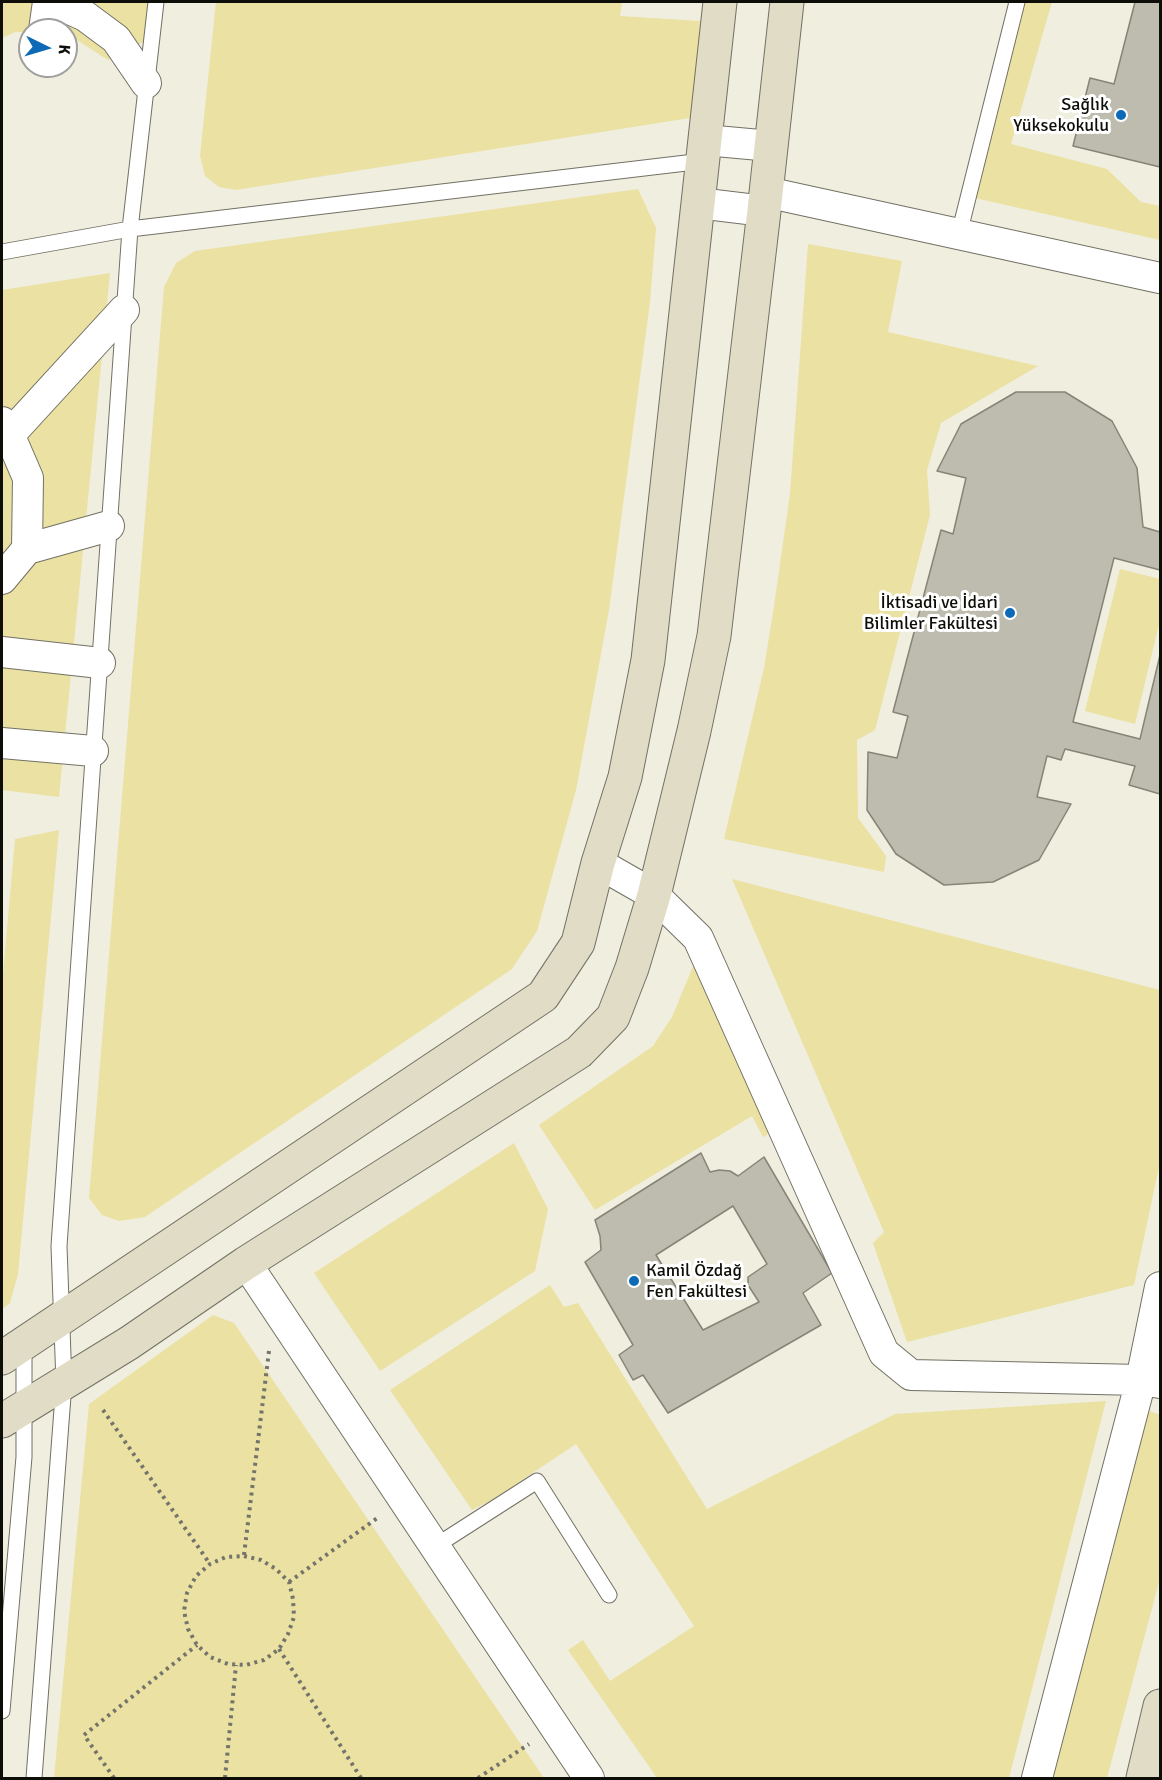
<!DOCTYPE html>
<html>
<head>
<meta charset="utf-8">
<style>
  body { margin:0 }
  #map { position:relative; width:1162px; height:1780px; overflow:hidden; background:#f0eedf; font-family:Signika,sans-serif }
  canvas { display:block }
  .frame { position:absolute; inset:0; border:3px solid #0e0e09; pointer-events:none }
  .north { position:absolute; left:18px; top:18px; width:60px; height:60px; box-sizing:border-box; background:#fff; border:2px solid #9f9f9d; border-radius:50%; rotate:95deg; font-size:16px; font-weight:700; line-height:24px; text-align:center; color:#0e0e09 }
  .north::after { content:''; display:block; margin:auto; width:21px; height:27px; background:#0c6ab6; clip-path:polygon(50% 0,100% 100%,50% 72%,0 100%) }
</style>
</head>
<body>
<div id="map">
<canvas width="1162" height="1780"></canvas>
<div class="frame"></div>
<div class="north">K</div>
</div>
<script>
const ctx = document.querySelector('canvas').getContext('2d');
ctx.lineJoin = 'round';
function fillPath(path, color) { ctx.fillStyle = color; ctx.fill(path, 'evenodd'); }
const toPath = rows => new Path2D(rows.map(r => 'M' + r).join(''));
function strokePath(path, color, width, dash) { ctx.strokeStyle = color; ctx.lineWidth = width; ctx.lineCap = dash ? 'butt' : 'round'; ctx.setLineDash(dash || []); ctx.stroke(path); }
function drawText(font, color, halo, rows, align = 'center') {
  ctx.font = font + ' Signika,sans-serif'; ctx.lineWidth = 6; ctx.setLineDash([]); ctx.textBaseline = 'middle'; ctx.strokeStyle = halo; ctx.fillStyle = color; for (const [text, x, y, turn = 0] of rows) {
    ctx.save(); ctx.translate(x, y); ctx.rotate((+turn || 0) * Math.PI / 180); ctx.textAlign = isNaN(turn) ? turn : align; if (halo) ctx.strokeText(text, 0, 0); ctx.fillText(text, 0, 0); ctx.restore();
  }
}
const green = toPath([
  [2,2,157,2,155,36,108,60,66,33,66,30,30,30,30,32,15,32,2,38],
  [216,2,622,2,620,16,700,21,696,117,236,190,219,187,205,176,200,156],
  [1024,2,1052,2,1011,144,1107,169,1141,202,1160,206,1160,240,975,198],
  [638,189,656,228,650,302,609,610,576,790,537,931,512,969,145,1217,119,1221,102,1215,89,1198,164,287,176,263,195,251],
  [808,244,902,261,888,332,1038,366,941,423,927,470,930,515,875,730,857,740,858,818,886,856,884,872,724,839,764,668,774,606,790,494],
  [110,273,59,797,2,790,2,290],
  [1120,569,1160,579,1160,620,1135,724,1085,711],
  [59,830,18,1274,10,1303,2,1309,2,985,15,839],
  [732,879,1160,990,1160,1162,1134,1285,907,1342,873,1243,884,1232],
  [699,952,781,1127,763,1137,752,1116,595,1210,539,1125,653,1046,672,1017],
  [514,1143,548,1209,535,1271,380,1371,314,1273],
  [550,1285,564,1307,578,1303,707,1509,895,1414,1106,1401,1009,1778,657,1778,568,1650,583,1640,610,1681,694,1626,576,1444,492,1500,472,1510,390,1390],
  [213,1315,234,1323,544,1778,54,1778,89,1404],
  [1142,1408,1160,1415,1160,1578,1107,1778,1038,1778]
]);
const building = toPath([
  [1135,2,1160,2,1160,167,1073,146,1090,78,1114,84,1135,2],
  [1016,392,1065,392,1112,421,1137,468,1143,527,1160,532,1160,570,1114,558,1073,722,1140,739,1160,655,1160,794,1129,785,1135,766,1065,749,1061,760,1047,756,1037,797,1071,804,1039,860,993,882,944,885,896,854,867,810,868,752,897,758,908,716,893,712,941,530,953,534,966,478,937,471,961,424,1016,392],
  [701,1153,710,1172,719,1170,730,1171,738,1176,764,1157,832,1273,803,1293,821,1325,668,1413,643,1375,633,1380,619,1355,633,1345,585,1262,601,1250,600,1236,595,1220,701,1153],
  [733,1206,767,1264,748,1277,748,1285,759,1302,703,1330,656,1255,733,1206]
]);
const path = toPath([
  [103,1410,210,1564],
  [244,1555,269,1351],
  [244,1556,261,1560,276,1569,289,1582,293,1599,294,1617,288,1634,279,1649,264,1660,246,1665,228,1664,210,1657,197,1645,188,1629,184,1611,187,1593,196,1576,210,1564,226,1557,244,1556],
  [289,1582,380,1516],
  [279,1649,361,1778],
  [114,1778,84,1735,197,1645],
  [225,1778,236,1665],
  [478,1778,529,1744]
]);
const lane = toPath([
  [959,234,1017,2],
  [2,252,130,229,703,161],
  [434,1547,537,1481,609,1595],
  [2,1711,24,1457,24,1344],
  [34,1778,64,1383,59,1246,130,229,156,2]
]);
const street = toPath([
  [54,2,85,16,116,39,146,83],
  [44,30,48,2],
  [705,140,771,146],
  [766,192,1160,278],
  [698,203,764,211],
  [2,422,9,434,28,478,27,549,2,579],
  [2,443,124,310],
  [27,549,109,526],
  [2,652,100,663],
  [2,743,93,751],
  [598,863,654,895,698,938,884,1353,911,1375,1141,1380,1160,1383],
  [246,1263,589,1778],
  [1037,1778,1141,1380,1160,1287]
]);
const secondary = toPath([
  [2,1358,543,996,578,943,598,863,625,777,648,660,720,2],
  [2,1421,129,1343,246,1263,579,1052,613,1017,632,968,654,895,694,731,714,636,764,211,787,2],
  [1143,1778,1160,1706]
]);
const markers = [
  [1121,115,6,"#0c6ab6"],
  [1010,613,6,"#0c6ab6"],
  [634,1281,6,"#0c6ab6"]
];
const poiNames = [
  ["Sağlık",1109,105],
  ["Yüksekokulu",1109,126],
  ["İktisadi ve İdari",998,603],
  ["Bilimler Fakültesi",998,624],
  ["Kamil Özdağ",646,1271,"left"],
  ["Fen Fakültesi",646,1292,"left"]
];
fillPath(green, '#eae1a3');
fillPath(building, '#bebcae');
strokePath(building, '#868477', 1.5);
strokePath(lane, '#727164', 17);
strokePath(street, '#727164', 32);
strokePath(secondary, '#727164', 35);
strokePath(path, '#75746a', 4, [3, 4.5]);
strokePath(lane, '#fff', 15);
strokePath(street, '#fff', 30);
strokePath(secondary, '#e0dcc5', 33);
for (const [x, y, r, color] of markers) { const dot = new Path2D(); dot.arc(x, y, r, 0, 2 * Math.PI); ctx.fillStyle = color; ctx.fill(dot); strokePath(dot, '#fff', 2); }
drawText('18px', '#0e0e09', '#fff', poiNames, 'right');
</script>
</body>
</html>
